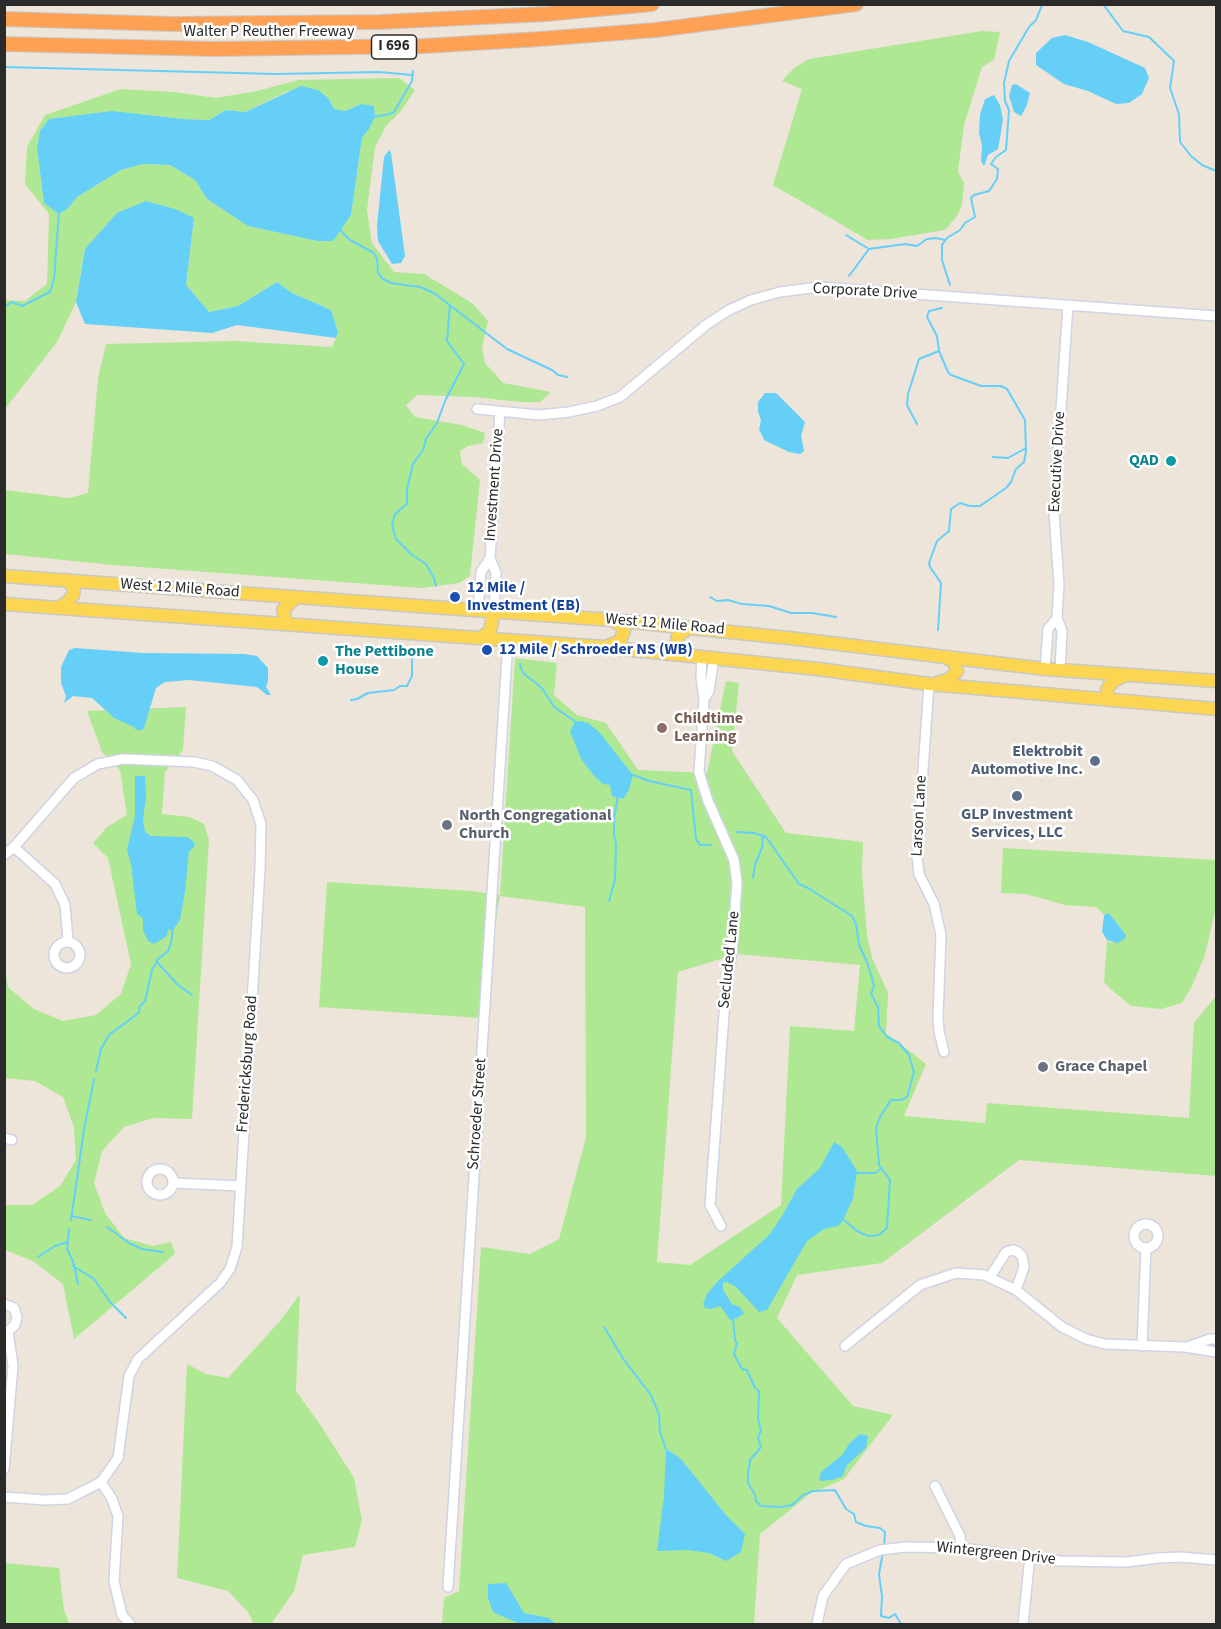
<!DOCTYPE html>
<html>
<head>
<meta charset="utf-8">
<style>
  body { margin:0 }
  #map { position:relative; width:1221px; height:1629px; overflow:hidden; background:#ede5da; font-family:"Source Sans 3",sans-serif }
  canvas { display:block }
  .frame { position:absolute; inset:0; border:6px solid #2a2a2a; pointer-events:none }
</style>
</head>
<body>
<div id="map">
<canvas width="1221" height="1629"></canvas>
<div class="frame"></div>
</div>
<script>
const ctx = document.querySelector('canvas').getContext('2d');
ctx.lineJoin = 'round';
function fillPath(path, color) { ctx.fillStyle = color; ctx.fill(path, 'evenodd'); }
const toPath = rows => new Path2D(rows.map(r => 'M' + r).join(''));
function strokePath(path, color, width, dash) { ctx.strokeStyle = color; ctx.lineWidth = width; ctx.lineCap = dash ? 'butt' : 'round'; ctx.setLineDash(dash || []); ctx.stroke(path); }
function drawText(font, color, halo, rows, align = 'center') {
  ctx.font = font + ' "Source Sans 3",sans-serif'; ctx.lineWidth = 5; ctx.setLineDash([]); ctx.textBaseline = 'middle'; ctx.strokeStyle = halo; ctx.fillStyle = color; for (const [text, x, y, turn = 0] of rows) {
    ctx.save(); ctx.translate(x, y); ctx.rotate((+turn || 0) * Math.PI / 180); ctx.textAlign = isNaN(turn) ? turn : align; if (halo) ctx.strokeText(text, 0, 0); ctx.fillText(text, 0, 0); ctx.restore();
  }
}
const green = toPath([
  [982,31,1000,32,994,60,982,67,964,125,958,171,964,183,962,205,957,216,945,230,891,239,868,240,773,185,802,89,782,81,794,68,809,59],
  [399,78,415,90,401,111,386,126,375,147,367,210,372,243,394,272,424,274,472,303,488,321,482,348,485,363,503,383,551,392,540,402,520,402,474,397,417,395,406,405,415,417,462,425,485,433,483,443,468,446,460,451,462,464,480,480,470,576,459,583,422,588,113,565,5,554,5,490,69,498,88,493,98,378,106,344,235,341,332,347,338,333,331,310,292,293,277,282,238,306,209,312,186,285,194,218,85,248,76,302,57,342,5,409,5,300,25,301,47,284,49,214,25,184,27,147,45,115,121,89,174,92,216,98,257,91,298,80],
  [288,91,329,99,334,109,345,111,361,104,369,129,362,138,351,215,317,241,248,226,207,199,195,180,170,165,143,164,121,170,77,197,44,203,37,148,140,114,183,119,209,120,226,110,245,112],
  [515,658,557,663,554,695,577,715,606,723,638,770,707,773,726,681,739,683,732,751,786,833,863,842,862,871,867,935,872,958,888,993,886,1033,926,1064,904,1116,985,1123,987,1103,1189,1118,1194,1023,1216,996,1216,1176,1019,1160,882,1263,797,1275,777,1318,853,1406,893,1415,844,1479,811,1493,760,1534,754,1624,442,1624,444,1598,459,1591,481,1247,530,1254,559,1239,586,1137,585,907,500,896,480,1018,319,1007,327,882,471,891,500,895],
  [737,954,860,965,854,1031,790,1026,781,1205,690,1265,657,1262,678,972],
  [186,707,183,750,165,772,162,814,190,817,204,824,209,840,192,1119,153,1118,124,1127,102,1151,94,1183,105,1213,124,1238,153,1246,171,1242,175,1254,74,1339,63,1284,33,1261,5,1250,5,1205,32,1205,60,1186,76,1160,74,1127,63,1097,35,1081,5,1078,4,963,8,987,34,1009,63,1021,96,1015,121,994,131,964,108,858,93,843,107,827,127,815,120,770,102,752,87,711],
  [1003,848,1216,860,1216,907,1205,955,1192,986,1182,1003,1161,1009,1131,1006,1114,992,1104,982,1107,940,1111,943,1126,935,1109,913,1104,915,1096,907,1065,905,1026,894,1001,893],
  [300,1294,296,1391,321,1426,354,1478,362,1520,355,1547,303,1555,294,1591,271,1624,254,1624,248,1612,228,1591,177,1578,187,1364,206,1374,228,1378,280,1321],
  [5,1563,59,1568,64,1610,69,1624,5,1624]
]);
const water = toPath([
  [1065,35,1088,42,1145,68,1149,78,1142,94,1129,103,1116,104,1088,91,1064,84,1036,65,1036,53,1052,38],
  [1016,84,1030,93,1027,105,1021,116,1014,112,1009,96,1012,85],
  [301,86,318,90,329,99,334,109,345,111,361,104,374,106,375,116,369,129,362,138,351,215,333,241,317,241,248,226,207,199,195,180,170,165,143,164,121,170,77,197,68,208,59,214,44,203,37,148,40,131,49,119,112,111,183,119,209,120,226,110,245,112],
  [994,95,1000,105,1003,119,1000,138,998,149,988,155,984,166,981,161,982,145,979,133,980,115,985,99],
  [389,150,391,153,405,256,401,263,392,264,378,241,377,225,384,157],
  [146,201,175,209,194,218,186,285,209,312,238,306,277,282,292,293,331,310,338,332,336,338,237,325,212,333,85,324,76,302,85,249,117,213],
  [765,393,776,393,805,422,801,436,804,451,800,454,789,452,764,440,762,435,759,430,761,420,758,412,758,402],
  [75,648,143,653,244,654,257,656,268,668,268,681,266,687,271,695,267,695,257,687,189,680,165,682,156,688,144,728,142,730,136,730,134,727,114,718,92,698,73,696,64,703,66,696,61,683,61,667,69,650],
  [580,721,588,723,599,732,633,775,629,790,623,799,612,796,610,785,603,784,595,777,581,759,570,731,575,722],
  [135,776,145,776,146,796,143,820,145,832,151,836,187,837,195,843,194,847,189,851,185,892,180,920,173,930,168,930,167,936,154,944,148,941,143,930,143,919,137,914,131,864,127,850,135,816],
  [1109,913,1126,935,1126,938,1118,943,1107,940,1102,932,1104,915],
  [834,1142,842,1147,857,1171,853,1199,842,1222,838,1226,824,1229,807,1241,767,1310,759,1312,735,1286,727,1282,723,1283,723,1290,732,1304,740,1307,744,1314,731,1321,720,1306,711,1309,705,1308,703,1304,707,1294,718,1281,769,1235,782,1216,797,1189,820,1168],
  [860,1434,868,1436,866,1448,847,1465,843,1476,832,1480,819,1481,821,1472,843,1454,849,1444],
  [666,1449,680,1458,726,1515,745,1534,741,1552,726,1561,709,1553,688,1550,657,1551,664,1496],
  [506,1583,524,1613,549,1618,556,1624,520,1624,493,1612,488,1598,488,1584]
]);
const stream = toPath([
  [278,4,289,4],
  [1103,4,1123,31,1149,37,1174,61,1170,88,1179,114,1180,142,1191,156,1202,165,1216,171],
  [4,67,276,74,379,72,412,75],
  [373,117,390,114,394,112,412,81,413,71],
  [339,229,350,240,374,253,377,259,378,273,383,279,391,283,420,287,434,293,507,349,552,370,558,375,567,377],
  [846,235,869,249],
  [849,276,869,249,905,244,917,246,927,239,936,238,945,240],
  [950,285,942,260,942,245,947,238,960,230,965,223,975,217,971,198,974,195,989,191,997,179,998,169,991,164,996,157,1006,150,1009,110,1005,101,1004,83,1009,61,1029,27,1036,20,1042,5,1050,4],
  [4,307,12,302,22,306,50,292,54,279,59,212],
  [917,424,907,405,908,394,919,359,939,351],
  [993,457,1008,458,1026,448],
  [436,586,434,578,426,564,412,555,396,539,392,525,395,514,407,504,407,489,413,464,423,450,426,439,437,423,445,401,464,364,447,341,450,305],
  [710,597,717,601,728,600,742,604,769,606,791,613,812,613,836,617],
  [938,630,941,583,930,567,929,563,937,541,949,531,951,509,960,503,970,506,980,506,1006,488,1011,482,1016,469,1024,462,1026,451,1025,420,1007,389,1001,386,981,386,951,375,948,372,939,351,937,336,927,317,929,311,942,308],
  [520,664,523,673,542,688,554,707,576,722],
  [351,700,357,699,368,693,394,690,400,686,407,686,412,676,412,657],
  [633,775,649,781,691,790,696,839,700,845,711,845],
  [737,832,754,833,766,837,799,884,808,888,852,916,856,924,859,945,867,962,872,978,874,986,871,994,878,1007,879,1026,887,1037,899,1043,909,1055,914,1072,907,1097,901,1100,891,1100,880,1117,876,1128,879,1165,890,1180,887,1228,879,1235,868,1236,857,1231,844,1220],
  [753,878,755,864,762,848,763,835],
  [609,901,615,880,616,844,614,835,614,819,618,795],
  [157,962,178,985,192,995],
  [96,1071,101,1049,109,1035,136,1015,139,1012,140,1006,145,1001,152,970,158,959,168,951,171,943,173,929],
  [857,1173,875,1173,881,1169],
  [72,1216,91,1220],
  [71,1220,84,1130,94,1079],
  [107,1227,129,1243,142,1249,163,1252],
  [69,1229,67,1249,73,1261,78,1284],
  [38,1257,55,1246,67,1242],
  [73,1266,94,1279,110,1302,126,1318],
  [733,1319,735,1340,737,1343,734,1354,742,1369,747,1370,755,1388,759,1391,758,1418,761,1431,758,1437,761,1447,750,1460,748,1473,748,1483,755,1495,756,1501,761,1506,782,1507,792,1505,803,1495,813,1491,835,1490,846,1509,854,1514,856,1522,866,1526,880,1528,885,1532,884,1547],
  [604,1327,624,1360,651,1395,659,1415,660,1432,666,1449],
  [883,1552,879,1574,882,1596,881,1616,889,1618,895,1614,901,1624]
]);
const minor = toPath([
  [477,409,539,415,569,412,597,406,620,397,706,325,729,310,751,300,780,292,819,287,1216,316],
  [478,610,481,572,490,558],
  [494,611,496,573,490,558,500,411],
  [702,656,701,678,704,699,699,772,708,801,734,860,737,883,732,951,725,1001,710,1205,721,1226],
  [1045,669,1048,629,1057,618],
  [1060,670,1062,631,1057,618,1059,584,1054,513,1068,305],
  [929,684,917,856,919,874,934,904,941,935,938,1018,939,1031,944,1052],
  [704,699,709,691,714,658],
  [14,847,55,884,65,905,68,941],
  [4,855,14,847,74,778,98,764,123,759,194,762,212,766,237,780,253,800,261,824,260,870,237,1247,230,1269,220,1283,138,1359,129,1376,118,1458,101,1482,68,1499,45,1500,4,1497],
  '54 955a13 13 0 1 1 26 0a13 13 0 1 1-26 0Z',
  [4,1138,12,1140],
  '147 1182a13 13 0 1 1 26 0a13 13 0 1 1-26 0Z',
  [174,1183,240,1186],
  '1134 1236a12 12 0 1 1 24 0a12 12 0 1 1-24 0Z',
  [990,1277,1006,1252,1013,1250,1018,1252,1022,1256,1024,1267,1016,1290],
  [4,1304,14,1308,17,1317,15,1325,8,1331,4,1331],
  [845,1346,920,1285,956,1273,984,1275,1016,1290,1062,1327,1086,1339,1105,1344,1185,1347,1216,1352],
  [1142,1346,1146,1248],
  [1187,1347,1210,1339,1216,1339],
  [4,1469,13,1366,8,1331],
  [101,1482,112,1499,118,1516,114,1581,122,1615,130,1624],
  [935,1486,960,1536,961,1548],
  [448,1587,508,640],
  [817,1624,823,1596,846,1564,880,1550,905,1547,961,1548,1060,1561,1127,1562,1158,1558,1181,1557,1216,1560],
  [1023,1624,1030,1556]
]);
const major = toPath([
  [4,576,612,620,789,638,1045,669,1216,681],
  [4,604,604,647,818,669,929,684,1216,709],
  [59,607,67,603,73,595,74,588,67,580],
  [286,623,283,610,296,597],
  [482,637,490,631,494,611],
  [608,646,620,641,624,631,624,627,612,620],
  [678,654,676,647,678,635,691,627],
  [937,683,950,679,957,671,954,662,947,658],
  [1108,700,1107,690,1109,686,1115,680,1126,675]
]);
const highway = toPath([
  [4,19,172,24,379,22,546,14,652,4],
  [4,44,214,49,424,46,540,39,656,30,856,4]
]);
const markers = [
  [1171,461,6,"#0f9aa8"],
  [455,597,6,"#1a4fb4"],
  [487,650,6,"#1a4fb4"],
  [323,661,6,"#0f9aa8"],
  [662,728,6,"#8d6e63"],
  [1095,761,6,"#5c6f8a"],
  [1017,796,6,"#5c6f8a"],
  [447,825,6,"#6b7280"],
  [1043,1067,6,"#6b7280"]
];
const shields = [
  [394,47,45]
];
const shieldNames = [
  ["I 696",394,47]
];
const streetNames = [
  ["Walter P Reuther Freeway",269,32],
  ["Corporate Drive",865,292,3],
  ["Executive Drive",1058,462,-87],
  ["Investment Drive",495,485,-86],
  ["West 12 Mile Road",180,589,4],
  ["West 12 Mile Road",665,625,5],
  ["Larson Lane",920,816,-87],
  ["Secluded Lane",730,960,-84],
  ["Fredericksburg Road",248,1064,-86],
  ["Schroeder Street",478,1114,-86],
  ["Wintergreen Drive",996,1554,6]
];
const cultureNames = [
  ["QAD",1159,461],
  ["The Pettibone",335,652,"left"],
  ["House",335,670,"left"]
];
const transitNames = [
  ["12 Mile /",467,588],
  ["Investment (EB)",467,606],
  ["12 Mile / Schroeder NS (WB)",499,650]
];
const educationNames = [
  ["Childtime",674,719],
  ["Learning",674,737]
];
const serviceNames = [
  ["Elektrobit",1083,752],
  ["Automotive Inc.",1083,770],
  ["GLP Investment",1017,815,"center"],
  ["Services, LLC",1017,833,"center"]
];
const worshipNames = [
  ["North Congregational",459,816],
  ["Church",459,834],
  ["Grace Chapel",1055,1067]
];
fillPath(green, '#aee892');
fillPath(water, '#65cff8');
strokePath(stream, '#65cff8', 2);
strokePath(minor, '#d0d3e4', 12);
strokePath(major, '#c8c8c8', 15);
strokePath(highway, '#c8c8c8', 16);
strokePath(minor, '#fff', 9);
strokePath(major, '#fcd651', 12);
strokePath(highway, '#ffa154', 14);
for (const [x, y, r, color] of markers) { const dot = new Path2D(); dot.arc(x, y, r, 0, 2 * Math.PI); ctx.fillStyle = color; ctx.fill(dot); strokePath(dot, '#fff', 2); }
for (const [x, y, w] of shields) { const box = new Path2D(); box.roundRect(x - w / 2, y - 12, w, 24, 4.5); ctx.fillStyle = '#fff'; ctx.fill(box); strokePath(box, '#2a2a2a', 1.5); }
drawText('bold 15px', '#2a2a2a', null, shieldNames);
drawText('16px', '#2a2a2a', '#fff', streetNames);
drawText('bold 16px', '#0d838f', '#fff', cultureNames, 'right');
drawText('bold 16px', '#164399', '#fff', transitNames, 'left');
drawText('bold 16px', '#785e54', '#fff', educationNames, 'left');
drawText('bold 16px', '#4e5e75', '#fff', serviceNames, 'right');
drawText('bold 16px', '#5b616d', '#fff', worshipNames, 'left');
</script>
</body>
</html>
